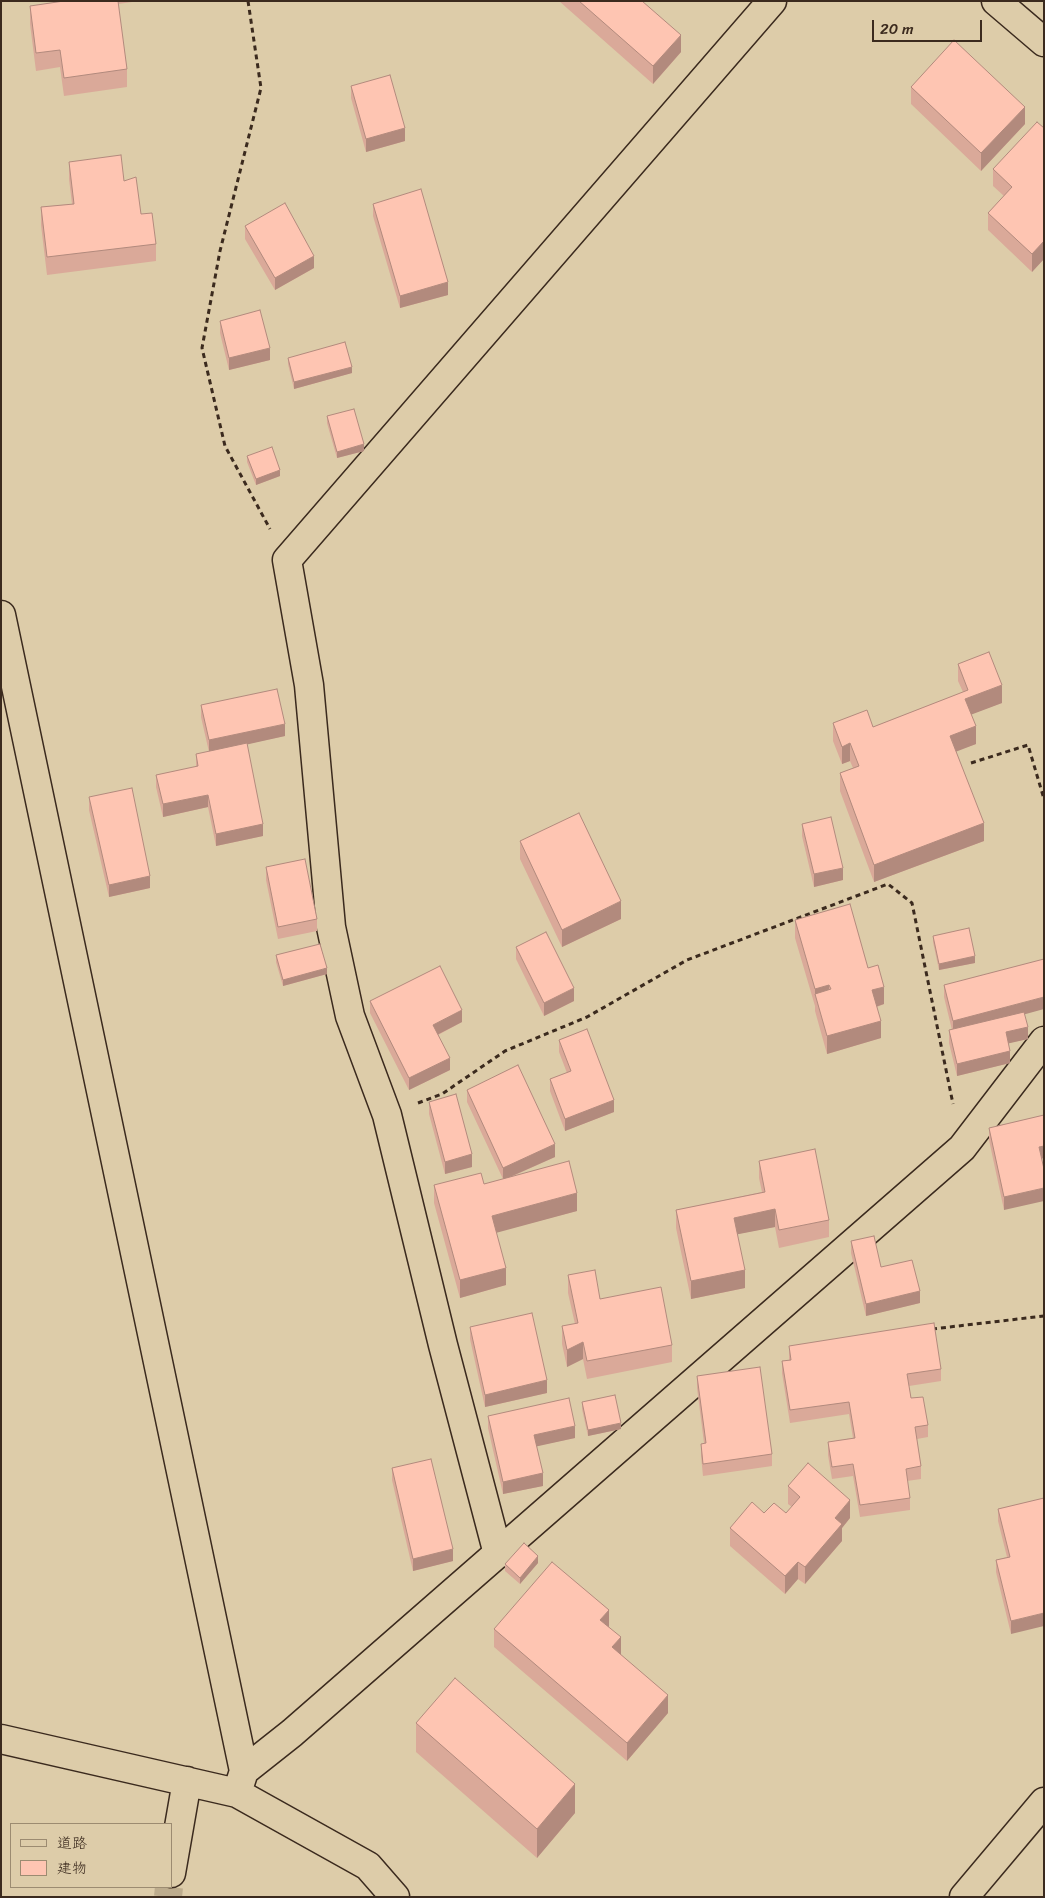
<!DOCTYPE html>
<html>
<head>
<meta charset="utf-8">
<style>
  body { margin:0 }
  #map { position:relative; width:1045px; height:1898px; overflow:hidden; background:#ddcca9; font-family:Sriracha,"Klee One",sans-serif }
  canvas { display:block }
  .frame { position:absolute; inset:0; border:2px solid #3b2a1e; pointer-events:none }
  .legend { position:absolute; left:10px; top:1823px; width:162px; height:65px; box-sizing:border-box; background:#ddcca9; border:1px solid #9c8b71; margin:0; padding:6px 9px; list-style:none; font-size:15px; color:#3b2a1e }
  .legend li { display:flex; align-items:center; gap:10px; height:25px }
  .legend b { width:25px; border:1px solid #9c8b71 }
  .scale { position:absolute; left:872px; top:20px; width:110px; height:22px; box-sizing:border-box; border:2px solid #3b2a1e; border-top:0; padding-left:6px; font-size:15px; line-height:18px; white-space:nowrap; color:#3b2a1e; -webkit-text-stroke:4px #ddcca9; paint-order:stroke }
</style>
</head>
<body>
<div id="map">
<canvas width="1045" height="1898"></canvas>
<div class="frame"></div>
<ul class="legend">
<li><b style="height:6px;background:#ddcca9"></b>道路</li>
<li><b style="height:14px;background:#fec5b2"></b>建物</li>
</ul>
<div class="scale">20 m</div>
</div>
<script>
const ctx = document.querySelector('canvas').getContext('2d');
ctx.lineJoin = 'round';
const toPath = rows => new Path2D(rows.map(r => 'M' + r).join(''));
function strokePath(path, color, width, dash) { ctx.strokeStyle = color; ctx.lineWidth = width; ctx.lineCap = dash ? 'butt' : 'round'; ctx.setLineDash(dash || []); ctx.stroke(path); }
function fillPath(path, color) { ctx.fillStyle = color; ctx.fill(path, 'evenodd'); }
const minorTunnel = toPath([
  [168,1897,169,1887]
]);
const path = toPath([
  [248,1,261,88,220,251,202,348,225,446,270,529],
  [971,763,1028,745,1044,799],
  [418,1103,442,1094,505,1051,587,1017,687,960,888,884,912,903,953,1104],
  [932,1329,1044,1316]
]);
const minor = toPath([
  [1,615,244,1771,237,1793],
  [498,1554,443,1345,387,1115,350,1016,331,927,309,685,287,560,772,1],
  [1,1739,237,1793,368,1866,395,1897],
  [244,1771,292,1733,962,1148,1044,1041],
  [171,1873,187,1781]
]);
const tertiary = toPath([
  [996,1,1044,42],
  [964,1897,1044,1802]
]);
const wall = toPath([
  [64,1,139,1,118,4,127,69,127,87,64,96,60,67,36,71,30,24,30,6],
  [559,1,642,1,681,52,653,84],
  [351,86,405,141,366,152,351,98],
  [911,87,1025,124,981,171,911,104],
  [1044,128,1044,259,1032,272,988,230,988,213,1004,196,993,186,993,169],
  [69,162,124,181,156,244,156,261,47,275,41,225,41,207,72,204,69,179],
  [373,204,448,295,400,308,373,216],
  [245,226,314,268,275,290,245,239],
  [220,321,270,360,229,370,220,333],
  [288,358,352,373,294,389,288,364],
  [327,416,364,451,337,458,327,423],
  [247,456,280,476,256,485,247,462],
  [958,664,1002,703,971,714,976,744,956,751,984,841,874,882,840,791,840,773,853,768,850,761,842,764,833,741,833,723,873,727,963,692,958,681],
  [201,705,285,736,247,744,263,836,216,846,208,807,163,817,156,787,156,775,196,767,196,754,209,752,201,717],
  [89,797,150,888,109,897,89,810],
  [802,824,843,880,814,887,802,836],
  [520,841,621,919,562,947,520,859],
  [266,867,317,919,317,931,278,939,266,880],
  [795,920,868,968,884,1004,877,1007,881,1038,827,1054,815,1011,815,1006,795,938],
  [933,936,975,963,939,970,933,942],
  [516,947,574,1001,544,1016,516,959],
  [276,955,327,974,283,986,276,962],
  [944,985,1024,1015,1028,1039,1008,1043,1010,1063,957,1076,949,1043,949,1030,952,1030,944,997],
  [370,1001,462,1022,438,1035,450,1070,409,1090,370,1013],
  [559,1040,614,1112,565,1131,550,1091,550,1079,567,1073,559,1052],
  [467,1090,555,1157,513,1176,577,1211,496,1232,506,1285,460,1298,434,1203,434,1185,484,1184,503,1179,467,1102],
  [429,1102,472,1167,445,1174,429,1114],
  [1044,1115,1044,1158,1041,1159,1004,1210,989,1140,989,1128],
  [759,1161,829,1220,829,1237,779,1248,775,1227,737,1234,745,1288,691,1299,676,1228,676,1210,762,1192,759,1178],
  [851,1241,881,1267,920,1303,866,1316,851,1253],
  [568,1275,600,1299,672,1345,672,1362,587,1379,583,1359,567,1367,562,1344,562,1326,575,1324,568,1293],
  [470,1327,547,1393,485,1407,470,1339],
  [789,1346,941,1369,941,1381,909,1386,911,1398,928,1425,928,1437,917,1439,921,1466,921,1479,907,1481,910,1498,910,1510,860,1517,853,1476,832,1479,828,1455,828,1442,853,1438,849,1414,790,1423,782,1373,782,1361,789,1360],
  [697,1376,772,1454,772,1466,703,1476,701,1456,701,1444,704,1443,697,1388],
  [582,1402,621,1429,588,1436,582,1409],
  [488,1416,575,1438,536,1446,543,1486,503,1494,488,1428],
  [392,1468,453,1561,413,1571,392,1480],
  [788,1486,850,1518,842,1528,842,1541,805,1584,798,1579,785,1594,730,1546,730,1528,764,1513,786,1513,792,1507,788,1504],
  [1044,1498,1011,1634,996,1572,996,1560,1007,1557,998,1521,998,1509],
  [538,1563,520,1584,505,1571,505,1564],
  [609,1627,621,1655,668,1713,627,1761,494,1647,494,1629],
  [416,1723,575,1813,537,1858,416,1752]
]);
const shadedWall = toPath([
  [681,35,681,52,653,84,653,66],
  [1025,107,1025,124,981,171,981,153],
  [405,128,405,141,366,152,366,139],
  [1044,241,1044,259,1032,272,1032,254],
  [314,256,314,268,275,290,275,278],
  [448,282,448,295,400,308,400,296],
  [270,348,270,360,229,370,229,358],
  [352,367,352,373,294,389,294,382],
  [364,444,364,451,337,458,337,452],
  [280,470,280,476,256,485,256,479],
  [1002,685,1002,703,965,717,965,699],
  [285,724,285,736,209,753,209,740],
  [976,726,976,744,950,754,950,736],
  [850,743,850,761,842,764,842,747],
  [208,795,208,807,163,817,163,804],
  [984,823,984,841,874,882,874,865],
  [263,824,263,836,216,846,216,834],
  [843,868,843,880,814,887,814,874],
  [150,876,150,888,109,897,109,885],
  [621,901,621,919,562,947,562,930],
  [975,956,975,963,939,970,939,964],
  [327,968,327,974,283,986,283,980],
  [829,985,829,1002,815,994,815,1006,815,989],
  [884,987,884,1004,872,1008,872,990],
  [574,988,574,1001,544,1016,544,1003],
  [1044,997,1044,1009,953,1034,953,1021],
  [462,1010,462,1022,433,1037,433,1025],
  [881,1021,881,1038,827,1054,827,1036],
  [1028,1027,1028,1039,1006,1044,1006,1032],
  [1010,1051,1010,1063,957,1076,957,1064],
  [450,1058,450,1070,409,1090,409,1078],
  [614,1100,614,1112,565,1131,565,1119],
  [555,1144,555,1157,503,1180,503,1168],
  [1044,1146,1044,1158,1039,1159,1039,1147],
  [472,1154,472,1167,445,1174,445,1162],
  [1044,1188,1044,1201,1004,1210,1004,1197],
  [577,1193,577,1211,492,1234,492,1216],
  [775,1209,775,1227,734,1235,734,1218],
  [506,1268,506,1285,460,1298,460,1280],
  [745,1270,745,1288,691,1299,691,1281],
  [920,1291,920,1303,866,1316,866,1304],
  [583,1342,583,1359,567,1367,567,1350],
  [547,1380,547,1393,485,1407,485,1395],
  [621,1423,621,1429,588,1436,588,1430],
  [575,1426,575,1438,534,1447,534,1435],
  [543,1473,543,1486,503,1494,503,1482],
  [850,1500,850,1518,842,1528,842,1541,805,1584,805,1567,835,1518],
  [453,1549,453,1561,413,1571,413,1559],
  [538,1556,538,1563,520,1584,520,1578],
  [798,1562,798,1579,785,1594,785,1576],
  [609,1610,609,1628,600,1620],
  [1044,1613,1044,1626,1011,1634,1011,1621],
  [621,1637,621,1655,612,1647],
  [668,1695,668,1713,627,1761,627,1743],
  [575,1784,575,1813,537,1858,537,1829]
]);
const building = toPath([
  [64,1,118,1,127,69,64,78,60,50,36,53,30,6,64,1],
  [579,1,642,1,681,35,653,66,579,1],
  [954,40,1025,107,981,153,911,87,954,40],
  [390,75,405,128,366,139,351,86,390,75],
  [1037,122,1044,128,1044,241,1032,254,988,213,1012,187,993,169,1037,122],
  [121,155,124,181,136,177,141,214,152,213,156,244,47,257,41,207,74,204,69,162,121,155],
  [421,189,448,282,400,296,373,204,421,189],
  [285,203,314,256,275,278,245,226,285,203],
  [260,310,270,348,229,358,220,321,260,310],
  [345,342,352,367,294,382,288,358,345,342],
  [354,409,364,444,337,452,327,416,354,409],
  [272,447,280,470,256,479,247,456,272,447],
  [989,652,1002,685,965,699,976,726,950,736,984,823,874,865,840,773,859,766,850,743,842,747,833,723,867,710,873,727,968,690,958,664,989,652],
  [277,689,285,724,209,740,201,705,277,689],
  [247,743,263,824,216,834,208,795,163,804,156,775,198,766,196,754,247,743],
  [132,788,150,876,109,885,89,797,132,788],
  [579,813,621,901,562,930,520,841,579,813],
  [831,817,843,868,814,874,802,824,831,817],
  [305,859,317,919,278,927,266,867,305,859],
  [850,904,868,968,878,965,884,987,872,990,881,1021,827,1036,815,994,831,989,829,985,815,989,795,920,850,904],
  [969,928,975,956,939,964,933,936,969,928],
  [546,932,574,988,544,1003,516,947,546,932],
  [320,944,327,968,283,980,276,955,320,944],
  [1044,959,1044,997,953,1021,944,985,1044,959],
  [440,966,462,1010,433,1025,450,1058,409,1078,370,1001,440,966],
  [1024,1012,1028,1027,1006,1032,1010,1051,957,1064,949,1030,1024,1012],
  [587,1029,614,1100,565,1119,550,1079,571,1071,559,1040,587,1029],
  [518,1065,555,1144,503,1168,467,1090,518,1065],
  [456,1094,472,1154,445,1162,429,1102,456,1094],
  [1044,1115,1044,1146,1039,1147,1044,1169,1044,1188,1004,1197,989,1128,1044,1115],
  [815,1149,829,1220,779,1230,775,1209,734,1218,745,1270,691,1281,676,1210,765,1192,759,1161,815,1149],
  [569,1161,577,1193,492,1216,506,1268,460,1280,434,1185,481,1173,484,1184,569,1161],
  [874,1236,881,1267,912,1260,920,1291,866,1304,851,1241,874,1236],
  [595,1270,600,1299,661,1287,672,1345,587,1361,583,1342,567,1350,562,1326,578,1323,568,1275,595,1270],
  [532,1313,547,1380,485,1395,470,1327,532,1313],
  [934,1323,941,1369,907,1374,911,1398,923,1397,928,1425,915,1427,921,1466,906,1469,910,1498,860,1505,853,1464,832,1467,828,1442,855,1438,849,1402,790,1410,782,1361,791,1360,789,1346,934,1323],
  [760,1367,772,1454,703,1464,701,1444,706,1443,697,1376,760,1367],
  [615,1395,621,1423,588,1430,582,1402,615,1395],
  [569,1398,575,1426,534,1435,543,1473,503,1482,488,1416,569,1398],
  [431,1459,453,1549,413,1559,392,1468,431,1459],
  [808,1463,850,1500,835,1518,842,1524,805,1567,798,1562,785,1576,730,1528,752,1502,764,1513,774,1503,786,1513,800,1497,788,1486,808,1463],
  [1044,1498,1044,1613,1011,1621,996,1560,1010,1557,998,1509,1044,1498],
  [524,1543,538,1556,520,1578,505,1564,524,1543],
  [552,1562,609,1610,600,1620,621,1637,612,1647,668,1695,627,1743,494,1629,552,1562],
  [455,1678,575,1784,537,1829,416,1723,455,1678]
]);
strokePath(minorTunnel, '#bdac8d', 28, [28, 14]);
strokePath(minor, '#3b2a1e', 31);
strokePath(tertiary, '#3b2a1e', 31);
strokePath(path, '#3b2a1e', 3, [5, 4]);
strokePath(minor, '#ddcca9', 28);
strokePath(tertiary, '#ddcca9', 28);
fillPath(wall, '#daa999');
fillPath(shadedWall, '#b28a7d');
fillPath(building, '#fec5b2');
strokePath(building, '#b28a7d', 1);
</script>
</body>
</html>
